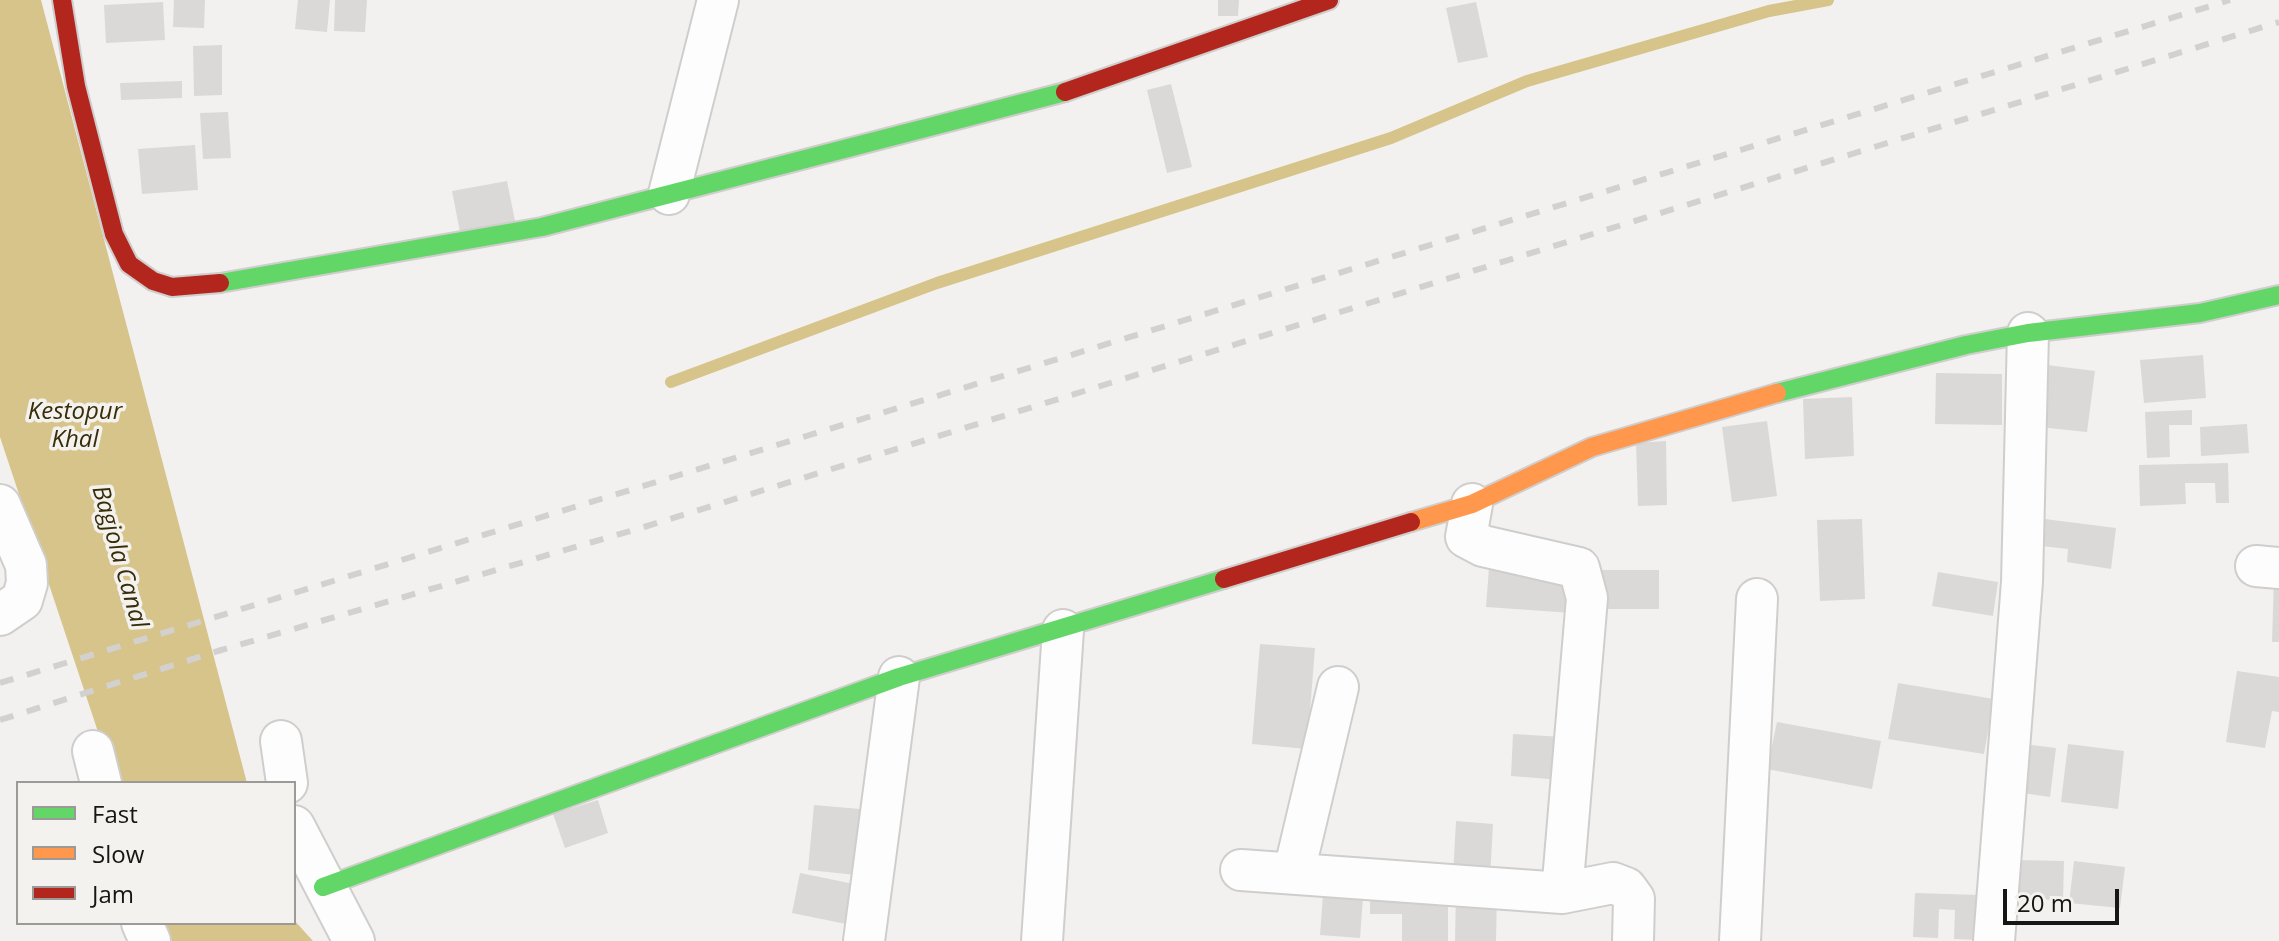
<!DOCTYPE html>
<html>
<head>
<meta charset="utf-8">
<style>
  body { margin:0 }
  #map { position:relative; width:2279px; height:941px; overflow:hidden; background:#f2f1ef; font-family:"Open Sans",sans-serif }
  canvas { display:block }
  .legend { position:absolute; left:16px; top:781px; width:280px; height:144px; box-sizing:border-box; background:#f3f2ee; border:2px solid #9b9a97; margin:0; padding:10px 14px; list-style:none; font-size:24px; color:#161615 }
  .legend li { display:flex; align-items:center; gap:16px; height:40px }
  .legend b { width:40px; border:2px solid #9b9a97 }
  .scale { position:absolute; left:2003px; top:889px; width:116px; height:36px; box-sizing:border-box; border:4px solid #161615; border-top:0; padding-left:10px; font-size:24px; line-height:28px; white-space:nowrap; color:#161615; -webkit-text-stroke:6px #f3f2ee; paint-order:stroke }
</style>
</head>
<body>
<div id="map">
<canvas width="2279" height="941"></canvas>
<ul class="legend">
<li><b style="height:10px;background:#63d668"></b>Fast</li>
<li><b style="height:10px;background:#ff974d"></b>Slow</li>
<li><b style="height:10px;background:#b3261e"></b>Jam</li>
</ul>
<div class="scale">20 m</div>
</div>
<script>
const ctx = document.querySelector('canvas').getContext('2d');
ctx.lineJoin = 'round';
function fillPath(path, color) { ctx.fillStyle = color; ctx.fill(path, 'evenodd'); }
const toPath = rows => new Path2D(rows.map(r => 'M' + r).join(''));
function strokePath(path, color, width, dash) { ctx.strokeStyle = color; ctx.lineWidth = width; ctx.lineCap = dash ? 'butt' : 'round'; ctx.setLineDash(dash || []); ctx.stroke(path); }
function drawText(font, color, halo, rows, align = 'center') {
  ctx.font = font + ' "Open Sans",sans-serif'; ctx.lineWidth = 7; ctx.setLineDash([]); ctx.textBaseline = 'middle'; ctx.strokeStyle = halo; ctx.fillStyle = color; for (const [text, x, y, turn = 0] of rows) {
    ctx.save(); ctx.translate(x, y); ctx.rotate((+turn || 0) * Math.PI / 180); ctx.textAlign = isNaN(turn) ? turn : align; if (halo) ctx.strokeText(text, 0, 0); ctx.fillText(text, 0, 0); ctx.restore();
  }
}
const water = toPath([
  [0,0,41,0,247,783,115,783,0,437],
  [294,920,313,941,168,941,162,923,294,923]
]);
const stream = toPath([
  [671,382,937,283,1391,138,1527,81,1769,11,1828,0]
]);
const building = toPath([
  [174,0,205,0,204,28,173,27],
  [298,0,330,0,327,32,295,29],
  [335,0,367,0,365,32,334,31],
  [1218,0,1239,0,1238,16,1218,16],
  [163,2,165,40,106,43,104,5],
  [1476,2,1488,57,1458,63,1446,8],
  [222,45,222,95,194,96,193,46],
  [182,81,182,98,121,100,120,83],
  [1171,84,1192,167,1167,173,1147,90],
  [228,112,231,158,203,159,200,113],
  [195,145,198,190,142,194,138,149],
  [507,181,516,226,461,237,452,191],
  [2203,355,2206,398,2144,403,2140,360],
  [2047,365,2095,371,2087,432,2039,427],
  [1936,373,2002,374,2002,425,1935,424],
  [1852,397,1854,456,1805,459,1803,399],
  [2192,410,2192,425,2169,425,2170,457,2147,458,2145,412],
  [1767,421,1777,496,1732,502,1722,427],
  [2247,424,2249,453,2201,456,2200,427],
  [1666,441,1667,505,1638,506,1636,443],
  [2228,463,2229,503,2216,503,2215,483,2185,483,2186,504,2140,506,2139,465],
  [2037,518,2116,528,2111,569,2067,562,2068,549,2033,545],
  [1862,519,1865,599,1820,601,1817,520],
  [1489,568,1574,574,1572,613,1486,607],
  [1590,570,1659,570,1659,609,1590,609],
  [1938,572,1998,582,1993,616,1932,606],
  [2274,576,2279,577,2279,642,2272,642],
  [1260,644,1315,648,1307,749,1252,744],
  [2237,671,2279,677,2279,712,2272,711,2265,748,2226,742],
  [1898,683,1994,699,1984,754,1888,739],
  [1777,722,1881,741,1872,789,1767,769],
  [1513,734,1564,737,1562,780,1511,776],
  [2016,743,2056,748,2050,797,2009,791],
  [2068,744,2124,751,2118,809,2061,802],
  [598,800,608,833,565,848,553,814],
  [814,805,872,810,866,876,808,870],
  [1456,821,1493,824,1490,878,1453,876],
  [2018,860,2064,861,2063,900,2017,899],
  [2074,861,2125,867,2120,908,2069,903],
  [800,873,864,886,856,926,792,913],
  [1324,881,1364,884,1360,938,1320,935],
  [1448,888,1448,941,1402,941,1402,914,1370,914,1370,889],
  [1456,891,1497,892,1496,941,1455,941],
  [1915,893,1979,895,1978,940,1954,939,1955,910,1939,909,1938,938,1913,937]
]);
const street = toPath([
  [669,194,718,0],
  [1472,504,1466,537,1483,546,1579,568,1587,598,1562,893],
  [0,505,26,565,27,583,22,600,0,615],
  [2256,566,2279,568],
  [281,741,287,783],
  [93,751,101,783],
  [294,826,354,941],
  [1241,870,1562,893,1613,883,1626,888,1634,899,1633,941],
  [1294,872,1338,687],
  [142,923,150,941],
  [864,941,899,677],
  [1042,941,1063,630],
  [1740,941,1757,599],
  [1994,941,2022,582,2028,333]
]);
const fast = toPath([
  [220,283,542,227,1065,92],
  [1777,393,1966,345,2028,333,2200,313,2279,295],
  [323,887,899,677,1224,579]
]);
const slow = toPath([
  [1411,522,1472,504,1592,447,1777,393]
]);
const jam = toPath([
  [62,0,76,86,114,234,129,264,153,281,172,287,220,283],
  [1065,92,1329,0],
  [1224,579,1411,522]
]);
const rail = toPath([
  [0,683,2230,0],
  [0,720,218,651,644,527,2279,22]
]);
const waterNames = [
  ["Kestopur",75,412],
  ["Khal",75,440],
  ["Bagjola Canal",119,557,74]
];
fillPath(water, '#d7c48a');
strokePath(stream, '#d7c48a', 12);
fillPath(building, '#dad9d8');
strokePath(street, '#cfcecc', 44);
strokePath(fast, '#cfcecc', 22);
strokePath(slow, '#cfcecc', 22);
strokePath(jam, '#cfcecc', 22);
strokePath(street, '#fdfdfd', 40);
strokePath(fast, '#63d668', 18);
strokePath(slow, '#ff974d', 18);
strokePath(jam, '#b3261e', 18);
strokePath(rail, '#d2d1d0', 6, [14, 14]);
drawText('italic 24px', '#382d08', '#f3f2ee', waterNames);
</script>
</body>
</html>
